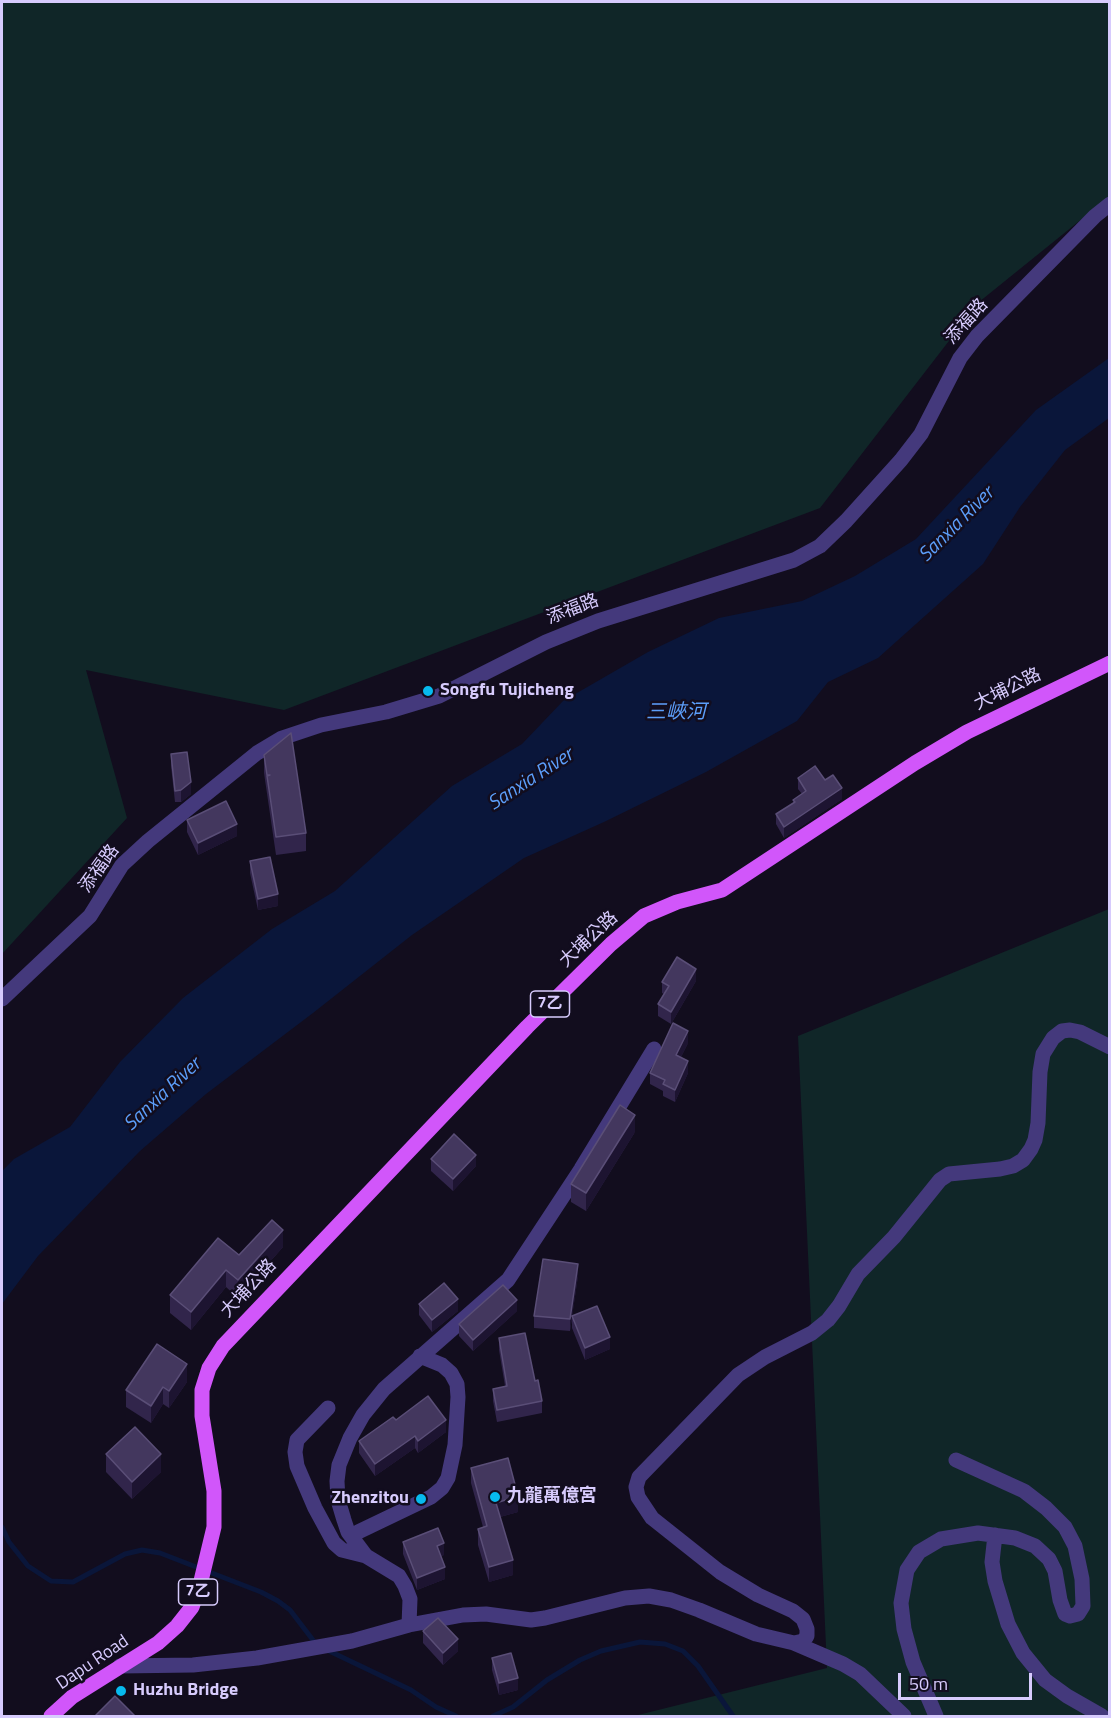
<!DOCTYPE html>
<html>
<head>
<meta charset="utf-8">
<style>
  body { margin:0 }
  #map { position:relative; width:1111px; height:1718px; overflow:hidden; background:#120d1e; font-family:"Titillium Web",sans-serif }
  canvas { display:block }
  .frame { position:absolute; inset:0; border:3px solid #d7cbfd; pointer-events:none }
  .scale { position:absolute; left:898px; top:1673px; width:134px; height:27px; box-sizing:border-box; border:3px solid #d7cbfd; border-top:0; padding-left:8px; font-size:18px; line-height:21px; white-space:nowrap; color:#d7cbfd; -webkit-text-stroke:4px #120d1e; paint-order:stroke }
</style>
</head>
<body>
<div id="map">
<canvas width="1111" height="1718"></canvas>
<div class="frame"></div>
<div class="scale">50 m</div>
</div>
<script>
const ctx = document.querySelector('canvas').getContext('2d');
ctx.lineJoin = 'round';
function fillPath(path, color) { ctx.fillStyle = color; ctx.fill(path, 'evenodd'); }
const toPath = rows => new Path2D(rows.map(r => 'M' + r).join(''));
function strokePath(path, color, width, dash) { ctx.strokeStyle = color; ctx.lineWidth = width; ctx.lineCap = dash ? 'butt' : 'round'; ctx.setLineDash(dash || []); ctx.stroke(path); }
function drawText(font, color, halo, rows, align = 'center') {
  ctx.font = font + ' "Titillium Web","Noto Sans TC",sans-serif'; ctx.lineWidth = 5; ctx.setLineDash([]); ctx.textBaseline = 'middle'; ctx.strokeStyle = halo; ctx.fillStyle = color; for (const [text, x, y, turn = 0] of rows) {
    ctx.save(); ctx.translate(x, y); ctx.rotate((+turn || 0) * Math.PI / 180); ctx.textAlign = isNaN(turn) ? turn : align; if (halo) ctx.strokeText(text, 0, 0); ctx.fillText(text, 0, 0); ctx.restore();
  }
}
const green = toPath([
  [2,2,1109,2,1109,197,979,302,820,508,284,710,86,670,127,818,2,954],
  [1109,909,1109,1716,634,1716,827,1668,798,1036]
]);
const water = toPath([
  [1109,358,1109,418,1065,450,1020,507,983,564,878,658,828,682,797,721,706,772,604,822,524,858,412,935,313,1013,206,1094,140,1151,38,1256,2,1304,2,1171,14,1159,70,1127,120,1062,183,998,272,929,335,891,452,786,522,744,563,701,648,652,719,618,802,601,855,576,916,539,1036,410]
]);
const stream = toPath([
  [2,1527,9,1542,28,1566,51,1581,73,1582,125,1554,142,1550,160,1553,261,1592,278,1601,290,1610,316,1644],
  [327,1650,411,1690,436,1707,456,1716],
  [493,1716,513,1707,547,1680,580,1660,601,1651,640,1642,665,1644,683,1651,698,1666,733,1716]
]);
const minor = toPath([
  [2,999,90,916,122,865,148,841,257,753,282,738,321,725,386,712,439,696,546,642,598,621,794,560,820,546,846,521,901,460,921,434,960,358,977,336,1095,216,1110,204],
  [328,1408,297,1440,295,1452,297,1466,315,1508,334,1543,342,1550,366,1556],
  [358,1532,431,1497,442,1488,448,1478,455,1445,458,1397,457,1384,451,1373,442,1365,420,1356],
  [995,1535,992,1562,995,1581,1008,1624,1023,1653,1045,1680,1067,1696,1102,1716],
  [409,1625,410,1599,405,1586,399,1576,366,1556,348,1532,344,1520,338,1500,337,1481,339,1465,350,1438,363,1415,384,1389,508,1280,581,1169,654,1049],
  [794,1643,803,1641,807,1636,807,1629,803,1619,793,1611,758,1595,720,1572,652,1518,638,1497,636,1487,639,1477,738,1375,765,1357,812,1333,828,1320,839,1306,858,1274,894,1237,940,1180,949,1174,1000,1169,1013,1166,1023,1160,1031,1149,1035,1140,1038,1123,1040,1072,1043,1054,1053,1038,1062,1031,1070,1030,1080,1032,1110,1047],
  [120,1666,193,1665,257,1658,352,1641,409,1625,463,1615,486,1614,531,1620,545,1618,625,1598,649,1596,671,1600,699,1610,756,1634,794,1643,843,1664,860,1674,904,1716],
  [936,1716,913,1662,904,1629,901,1603,907,1570,919,1552,941,1539,978,1533,1015,1538,1035,1546,1049,1559,1055,1571,1060,1600,1065,1614,1070,1616,1078,1614,1083,1606,1082,1579,1075,1546,1065,1527,1046,1508,1024,1491,956,1460]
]);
const major = toPath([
  [51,1716,72,1697,158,1643,177,1626,192,1607,200,1585,214,1527,214,1491,202,1416,202,1390,209,1368,223,1346,527,1027,611,944,644,916,677,902,722,890,915,763,967,732,1110,663]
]);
const wall = toPath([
  [171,754,191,794,181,802,175,802,171,766],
  [264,755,306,833,306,851,276,855,264,773],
  [798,778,825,780,842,799,784,838,776,824,776,814,793,803,793,800,802,794,798,789],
  [187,820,237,836,198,855,187,832],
  [250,861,278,906,258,910,250,873],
  [696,981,671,1024,658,1016,658,1004,664,994,662,993,662,982],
  [688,1043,681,1057,688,1073,675,1102,663,1096,663,1091,650,1084,650,1073],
  [635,1132,586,1211,571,1202,571,1184],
  [431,1159,476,1166,453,1191,431,1171],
  [283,1247,238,1298,226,1287,191,1330,170,1313,170,1295,239,1255],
  [578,1276,572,1316,610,1349,585,1360,572,1328,572,1318,570,1331,534,1328,534,1316],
  [419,1304,458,1311,432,1332,419,1315],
  [517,1311,473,1351,459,1336,459,1324],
  [499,1338,535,1381,542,1401,542,1413,497,1422,493,1401,493,1389,505,1386,499,1350],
  [187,1382,169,1408,163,1404,151,1423,126,1407,126,1390],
  [396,1420,446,1432,418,1453,415,1448,375,1476,359,1453,359,1441],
  [106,1454,161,1472,132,1499,106,1472],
  [471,1468,518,1512,500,1517,513,1575,489,1582,478,1545,478,1529,483,1527,471,1483],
  [403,1542,444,1555,441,1556,445,1579,417,1590,403,1554],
  [423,1631,458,1651,443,1665,423,1643],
  [492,1658,518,1690,499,1695,492,1670]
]);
const shadedWall = toPath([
  [191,782,191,794,181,802,181,790],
  [842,788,842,799,784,838,784,827],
  [237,824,237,836,198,855,198,843],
  [278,894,278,906,258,910,258,899],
  [696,969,696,981,671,1024,671,1012],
  [688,1031,688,1043,676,1067,676,1055],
  [688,1061,688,1073,675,1102,675,1090],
  [635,1115,635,1132,586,1211,586,1193],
  [476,1155,476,1166,453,1191,453,1179],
  [283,1230,283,1247,238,1298,238,1280],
  [578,1264,578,1276,570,1331,570,1319],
  [226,1270,226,1287,191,1330,191,1312],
  [458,1299,458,1311,432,1332,432,1320],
  [517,1300,517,1311,473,1351,473,1340],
  [610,1337,610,1349,585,1360,585,1348],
  [187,1364,187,1382,169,1408,169,1391],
  [163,1387,163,1404,151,1423,151,1406],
  [446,1420,446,1432,418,1453,418,1441],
  [415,1436,415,1448,375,1476,375,1464],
  [161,1454,161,1472,132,1499,132,1482],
  [518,1496,518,1512,496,1518,496,1503],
  [444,1543,444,1555,437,1558,437,1546],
  [513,1560,513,1575,489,1582,489,1567],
  [445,1567,445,1579,417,1590,417,1578],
  [458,1639,458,1651,443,1665,443,1653],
  [518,1678,518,1690,499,1695,499,1683]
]);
const building = toPath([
  [291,733,306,833,276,837,267,776,270,775,267,775,264,755,291,733],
  [187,752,191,782,181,790,175,791,171,754,187,752],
  [815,766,825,780,833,775,842,788,784,827,776,814,795,802,793,800,806,791,798,778,815,766],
  [226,801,237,824,198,843,187,820,226,801],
  [270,857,278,894,258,899,250,861,270,857],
  [677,957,696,969,671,1012,658,1004,669,986,662,982,677,957],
  [673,1023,688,1031,676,1055,688,1061,675,1090,663,1084,665,1080,650,1073,673,1023],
  [620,1105,635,1115,586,1193,571,1184,620,1105],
  [454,1134,476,1155,453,1179,431,1159,454,1134],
  [272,1220,283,1230,238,1280,226,1270,191,1312,170,1295,218,1238,239,1255,272,1220],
  [543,1259,578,1264,570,1319,534,1316,543,1259],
  [444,1283,458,1299,432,1320,419,1304,444,1283],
  [503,1285,517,1300,473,1340,459,1324,503,1285],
  [597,1306,610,1337,585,1348,572,1316,597,1306],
  [525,1333,535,1381,538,1380,542,1401,497,1410,493,1389,507,1386,499,1338,525,1333],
  [157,1344,187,1364,169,1391,163,1387,151,1406,126,1390,157,1344],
  [428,1396,446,1420,418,1441,415,1436,375,1464,359,1441,393,1417,396,1420,428,1396],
  [135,1427,161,1454,132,1482,106,1454,135,1427],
  [508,1458,518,1496,496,1503,513,1560,489,1567,478,1529,487,1526,471,1468,508,1458],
  [438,1528,444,1543,437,1546,445,1567,417,1578,403,1542,438,1528],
  [438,1618,458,1639,443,1653,423,1631,438,1618],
  [511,1653,518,1678,499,1683,492,1658,511,1653],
  [115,1696,135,1716,95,1716,115,1696]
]);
const markers = [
  [428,691,6,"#07baee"],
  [495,1497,6,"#07baee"],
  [421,1499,6,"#07baee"],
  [121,1691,6,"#07baee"]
];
const shields = [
  [550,1004,39],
  [198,1592,39]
];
const shieldNames = [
  ["7乙",550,1004],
  ["7乙",198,1592]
];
const streetNames = [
  ["添福路",967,322,-48],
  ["添福路",573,610,-21],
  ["大埔公路",1008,690,-26],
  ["添福路",100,869,-54],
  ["大埔公路",589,940,-43],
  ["大埔公路",249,1289,-47],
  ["Dapu Road",93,1663,-34]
];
const poiNames = [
  ["Songfu Tujicheng",440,691],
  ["九龍萬億宮",507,1497],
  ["Zhenzitou",409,1499,"right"],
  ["Huzhu Bridge",133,1691]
];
const waterNames = [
  ["Sanxia River",957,525,-45],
  ["三峽河",676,713],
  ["Sanxia River",531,780,-33],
  ["Sanxia River",163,1095,-43]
];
fillPath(green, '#102628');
fillPath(water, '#0a163a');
strokePath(stream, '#0a163a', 5);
strokePath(minor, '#44397c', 15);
strokePath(major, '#d156fa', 15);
fillPath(wall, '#31254b');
fillPath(shadedWall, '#1d1431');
fillPath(building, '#43375e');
strokePath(building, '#5a4e77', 1.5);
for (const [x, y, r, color] of markers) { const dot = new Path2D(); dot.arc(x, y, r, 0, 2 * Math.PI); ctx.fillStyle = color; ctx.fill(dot); strokePath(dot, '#120d1e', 2); }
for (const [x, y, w] of shields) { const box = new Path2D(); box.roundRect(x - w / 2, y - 13, w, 26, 4.5); ctx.fillStyle = '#120d1e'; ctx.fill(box); strokePath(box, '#d7cbfd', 1.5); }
drawText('bold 16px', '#d7cbfd', null, shieldNames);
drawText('18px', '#d7cbfd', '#120d1e', streetNames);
drawText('bold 18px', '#d7cbfd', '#120d1e', poiNames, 'left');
drawText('italic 20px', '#5c9efa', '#120d1e', waterNames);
</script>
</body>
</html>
